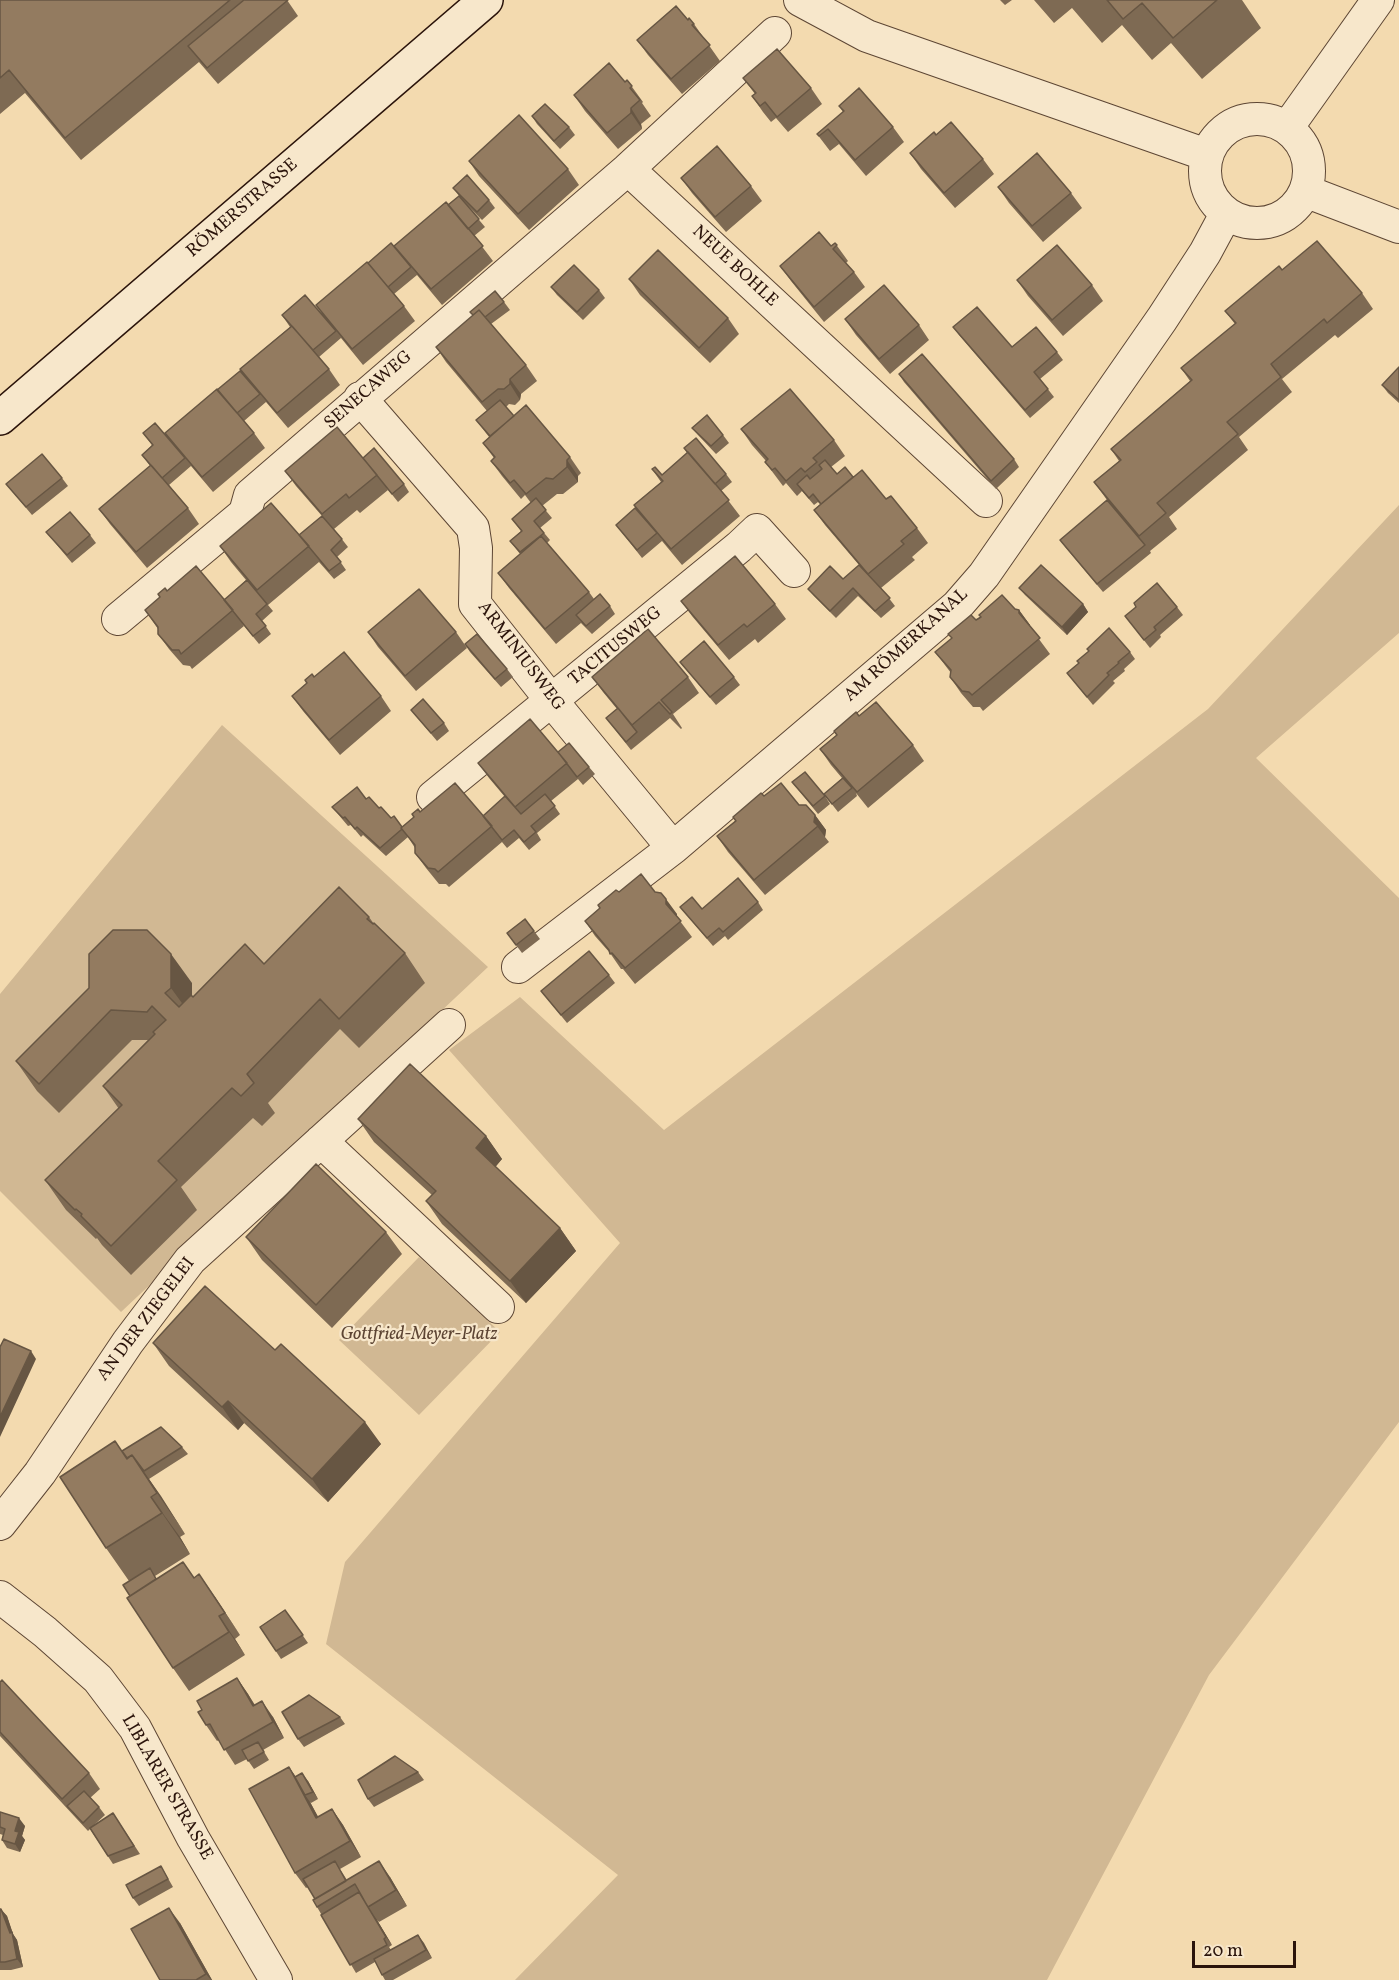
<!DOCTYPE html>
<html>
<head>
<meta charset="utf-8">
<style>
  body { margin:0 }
  #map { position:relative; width:1399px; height:1980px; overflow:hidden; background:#f3daaf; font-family:Vollkorn,serif }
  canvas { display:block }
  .scale { position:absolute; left:1192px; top:1941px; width:104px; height:27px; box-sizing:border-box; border:3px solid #2b140b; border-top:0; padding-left:8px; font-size:18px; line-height:21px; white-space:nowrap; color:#2b140b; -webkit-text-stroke:4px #f7e7cb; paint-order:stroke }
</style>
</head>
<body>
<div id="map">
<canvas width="1399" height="1980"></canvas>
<div class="scale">20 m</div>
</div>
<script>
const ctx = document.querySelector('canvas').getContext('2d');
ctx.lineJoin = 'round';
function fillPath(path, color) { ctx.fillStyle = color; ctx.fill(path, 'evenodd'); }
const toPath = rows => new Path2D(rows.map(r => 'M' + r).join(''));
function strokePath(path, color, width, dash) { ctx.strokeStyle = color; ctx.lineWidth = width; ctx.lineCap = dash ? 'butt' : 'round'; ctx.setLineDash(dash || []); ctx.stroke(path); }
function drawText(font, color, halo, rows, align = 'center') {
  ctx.font = font + ' Vollkorn,serif'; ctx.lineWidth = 4.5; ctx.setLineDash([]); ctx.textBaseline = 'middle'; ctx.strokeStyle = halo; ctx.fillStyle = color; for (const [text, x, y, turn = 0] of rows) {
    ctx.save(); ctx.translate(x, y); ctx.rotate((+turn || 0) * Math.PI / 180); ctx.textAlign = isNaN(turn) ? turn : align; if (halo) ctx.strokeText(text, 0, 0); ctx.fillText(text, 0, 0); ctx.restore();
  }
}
const green = toPath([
  [1399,505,1399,633,1256,758,1399,898,1399,1422,1209,1675,1047,1980,515,1980,618,1875,326,1644,345,1562,620,1243,449,1050,520,997,664,1130,1208,709],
  [222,725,488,967,121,1312,0,1191,0,994],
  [419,1257,500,1332,419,1415,339,1340]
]);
const street = toPath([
  [800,0,867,36,1207,155],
  [775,33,628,169,986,501],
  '1205 171a52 52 0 1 1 104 0a52 52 0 1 1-104 0Z',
  [1287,128,1378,0],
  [1305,191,1399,227],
  [360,398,473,528,476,548,475,604,551,700,673,848],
  [118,619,245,513,250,495,628,169],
  [433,797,739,547,757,530,794,571],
  [518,967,673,848,957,606,984,575,1162,319,1205,253,1226,214],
  [321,1141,498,1307],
  [0,1524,40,1473,128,1342,190,1260,449,1025],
  [0,1597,45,1632,98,1679,135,1728,193,1838,276,1980]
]);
const secondary = toPath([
  [0,418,486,0]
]);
const wall = toPath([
  [0,0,287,0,298,16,218,84,199,62,81,160,25,93,0,114],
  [1000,0,1012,0,1005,5],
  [1034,0,1242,0,1261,28,1202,79,1171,43,1152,60,1122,25,1102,43,1072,8,1054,23],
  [688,20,694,24,720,61,682,94,648,55,637,40],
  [743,78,811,88,822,104,788,132,776,118,771,122,763,112,752,96,755,94],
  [627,80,643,102,642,103,651,116,641,124,642,129,618,149,585,111,574,95,625,82],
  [839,106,893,127,904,142,866,176,839,144,830,151,817,134,843,112],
  [532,116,569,127,575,135,560,149,537,124],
  [910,153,983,159,994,174,955,208,921,169],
  [469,161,568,169,579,185,529,230,479,176],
  [681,178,751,186,762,201,726,232,692,193],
  [998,187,1071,193,1082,208,1043,242,1009,203],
  [453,188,489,200,495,208,482,220,465,203,485,227,474,236,493,261,442,305,417,275,394,294,404,306,415,321,363,365,341,338,319,357,329,369,340,385,288,428,266,402,244,421,254,433,265,448,213,492,191,466,169,485,188,508,199,524,147,568,110,524,99,509,150,466,142,455,152,445,143,433,170,441,217,390,246,378,240,369,290,327,282,315,321,314,368,263,400,254,394,246,459,196],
  [835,243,848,261,846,263,854,272,865,287,824,322,791,281,780,266,831,246],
  [1282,270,1362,293,1373,309,1338,338,1335,335,1282,379,1292,392,1239,437,1248,450,1169,517,1177,529,1150,551,1151,553,1103,592,1066,548,1060,540,1107,500,1094,482,1119,461,1111,449,1190,381,1181,368,1235,324,1225,311],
  [629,279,728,318,739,334,710,363,640,295],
  [1017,280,1092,285,1103,301,1063,336,1028,296],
  [551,287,599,290,605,298,583,320,557,295],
  [504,302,510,310,491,324,526,365,537,381,521,394,520,400,515,405,509,404,506,407,514,416,570,457,581,473,578,476,578,482,563,494,557,494,542,506,552,518,540,528,550,540,547,543,589,592,594,599,610,606,615,614,592,634,581,623,556,644,509,588,498,573,520,554,510,541,521,531,512,519,531,503,525,495,521,499,502,476,491,461,494,458,483,443,489,437,476,420,487,411,446,362,436,347],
  [845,319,919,325,929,340,890,374,856,335],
  [953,327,1012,347,1057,352,1063,360,1040,379,1054,397,1030,418,959,335],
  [1399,367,1399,403,1388,393,1382,385],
  [899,374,1014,459,1019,467,996,489,904,382],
  [692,428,723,435,729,443,716,454,698,435],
  [741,429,834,440,845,456,831,467,837,474,853,477,886,499,917,528,928,543,912,557,915,560,881,588,895,606,881,618,858,596,836,618,814,596,808,589,843,579,859,565,825,525,814,510,820,504,818,502,814,505,802,491,797,496,786,483,783,486,765,462,766,461,752,445],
  [684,448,726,474,732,482,721,491,740,516,682,565,662,541,642,558,616,525,643,517,634,505,661,482,652,469,662,475,687,453],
  [363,458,404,484,409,492,398,502,386,487,388,490,360,513,357,510,334,529,348,547,337,557,346,570,334,579,319,562,268,605,273,611,262,621,271,634,259,644,242,623,244,626,192,669,190,666,183,665,169,649,158,634,158,629,145,610,167,591,224,600,246,580,231,562,220,546,299,535,322,516,296,486,285,471],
  [62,478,68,486,32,515,6,484],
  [46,532,90,535,96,543,72,563],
  [1019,588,1083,604,1088,612,1067,635,1025,595],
  [681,601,775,604,786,619,758,643,755,639,729,660,692,616],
  [1177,607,1183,615,1160,635,1161,637,1150,648,1125,616],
  [1015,609,1019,610,1030,625,1030,627,1050,654,983,711,980,707,973,707,961,693,950,677,951,673,935,652],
  [368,632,456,632,467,648,416,691,378,647],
  [465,644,507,669,513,677,501,687,470,652],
  [1130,652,1135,659,1124,669,1125,671,1113,681,1115,683,1093,705,1067,673],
  [680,662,734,677,740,685,716,705],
  [314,677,381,696,391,711,340,755,303,711,292,696],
  [592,677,688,677,699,693,673,714,682,728,681,729,670,718,631,750,606,718,617,709,603,692],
  [411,710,444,723,449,731,437,741],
  [859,716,913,745,924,761,868,808,856,793,857,796,838,812,824,794,842,778,831,765,820,749],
  [558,752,589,767,595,774,583,785,578,779,551,801,560,814,537,833,541,840,529,850,519,838,507,848,502,842,449,887,446,884,439,884,426,868,415,853,415,848,408,837,386,856,363,835,361,837,351,825,348,826,332,807,366,799,402,827,420,812,483,816,505,797,489,778,478,763],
  [792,782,825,796,830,804,818,814],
  [764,796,799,805,815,815,826,830,825,837,829,842,765,895,728,852,717,836],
  [619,892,677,914,677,917,692,937,635,984,623,969,621,969,610,953,595,936,585,921],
  [758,902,763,910,728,940,725,936,713,946,680,907,702,909],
  [369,917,374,924,405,953,425,983,359,1048,340,1029,268,1103,275,1113,262,1126,253,1118,181,1187,197,1210,131,1275,102,1245,97,1238,96,1239,66,1210,45,1180,119,1109,103,1086,148,1040,132,1040,59,1113,37,1091,16,1061,89,988,192,983,192,996,193,997],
  [525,919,540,939,522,953,507,933],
  [609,975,615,983,567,1023,541,991],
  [358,1119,486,1136,502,1159,495,1167,560,1228,576,1251,526,1303,442,1224,426,1201,432,1195,374,1142],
  [386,1232,402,1254,332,1328,262,1260,246,1237],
  [153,1343,275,1350,381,1444,328,1502,244,1423,238,1430,169,1366],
  [182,1447,188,1454,149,1479,185,1534,180,1537,190,1554,155,1576,157,1579,194,1578,215,1597,240,1635,235,1639,245,1655,189,1691,173,1668,130,1596,129,1581,106,1548,122,1451],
  [285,1610,308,1643,281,1659,260,1627],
  [237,1678,248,1694,255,1705,273,1717,284,1738,263,1750,269,1760,254,1769,247,1759,235,1765,219,1740,217,1741,206,1725,202,1710],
  [0,1682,89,1773,100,1789,90,1798,99,1807,105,1815,93,1826,113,1813,140,1854,113,1864,90,1829,88,1831,0,1736],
  [340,1717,345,1724,304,1747,298,1739],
  [289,1767,296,1777,308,1781,318,1799,311,1803,310,1802,318,1817,332,1809,343,1825,361,1857,340,1869,347,1880,390,1877,407,1906,379,1922,377,1920,392,1945,389,1947,391,1950,418,1935,432,1958,393,1980,385,1980,375,1962,356,1973,317,1907,315,1899,308,1887,306,1888,295,1873],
  [418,1772,424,1780,374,1807,368,1799],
  [0,1812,25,1826,22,1836,25,1840,20,1852,7,1848,2,1840,3,1835,0,1834],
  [161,1866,173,1887,139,1906,133,1898],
  [0,1909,7,1916,13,1934,17,1940,23,1967,11,1970,0,1970],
  [180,1923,212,1980,160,1980]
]);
const shadedWall = toPath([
  [631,108,641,124,642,129,631,113],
  [510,379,521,394,520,400,510,384],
  [567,460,578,476,578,482,567,467],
  [1083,604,1088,612,1067,635,1062,627],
  [1019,610,1030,625,1030,629,1019,613],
  [815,815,826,830,825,837,814,822],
  [666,899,677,914,677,919,666,904],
  [171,954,192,983,192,1017,171,988],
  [486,1136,502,1159,492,1171,476,1148],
  [560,1228,576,1251,526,1303,510,1281],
  [31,1351,36,1359,0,1437,0,1417],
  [228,1401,244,1423,238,1430,222,1407],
  [365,1422,381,1444,328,1502,312,1479],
  [132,1455,161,1496,185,1534,157,1493],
  [151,1497,180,1537,190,1554,162,1513],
  [199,1574,215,1597,240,1635,225,1613],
  [219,1616,235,1639,245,1655,229,1632],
  [237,1678,248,1694,264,1722,253,1706],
  [262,1701,273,1717,284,1738,273,1722],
  [289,1767,300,1783,305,1795,310,1802,327,1833,316,1818],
  [302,1773,308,1781,318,1799,313,1792],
  [332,1809,343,1825,361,1857,350,1841],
  [19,1818,25,1826,22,1836,25,1840,20,1852,15,1844,15,1831],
  [379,1861,390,1877,407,1906,396,1890],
  [169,1908,180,1923,212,1980,211,1980,206,1974],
  [1,1909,7,1916,13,1934,17,1940,23,1967,17,1959,10,1933],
  [372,1913,377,1920,392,1945,386,1937],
  [418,1935,424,1943,432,1958,426,1950]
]);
const building = toPath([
  [0,0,230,0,65,138,9,70,0,78,0,0],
  [244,0,288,0,207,68,188,46,244,0],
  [1107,0,1217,0,1173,38,1142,3,1123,19,1107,0],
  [676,6,688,20,689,18,694,24,692,25,710,45,671,79,637,40,676,6],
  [777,49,811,88,777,117,765,102,760,106,752,96,756,93,743,78,777,49],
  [609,63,625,82,627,80,632,86,630,88,640,100,631,108,631,113,607,133,574,95,609,63],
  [859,88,893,127,855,160,828,129,819,136,817,134,844,111,839,106,859,88],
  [545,104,569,127,554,141,532,116,545,104],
  [519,115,568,169,518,214,469,161,519,115],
  [951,122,983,159,944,193,910,153,934,132,936,135,951,122],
  [717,146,751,186,715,217,681,178,717,146],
  [1037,153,1071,193,1032,226,998,187,1037,153],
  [467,175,489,200,477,212,453,188,467,175],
  [459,196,479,219,468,229,448,205,459,196],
  [446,202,483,246,431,289,394,246,446,202],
  [819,232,831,246,835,243,837,245,833,249,854,272,814,307,780,266,819,232],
  [1317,241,1362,293,1327,323,1324,319,1271,364,1281,377,1227,422,1238,434,1157,503,1166,513,1139,536,1094,482,1121,460,1111,449,1192,380,1181,368,1236,323,1225,311,1279,266,1282,270,1317,241],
  [391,243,411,267,388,287,368,263,391,243],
  [1057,245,1092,285,1052,320,1017,280,1057,245],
  [658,250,728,318,699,348,629,279,658,250],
  [367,262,404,306,352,349,316,305,367,262],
  [574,265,599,290,577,312,551,287,574,265],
  [884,285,919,325,879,359,845,319,884,285],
  [495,291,504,302,485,317,479,310,473,315,470,312,495,291],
  [305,295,336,331,313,350,282,315,305,295],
  [977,307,1012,347,1036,327,1057,352,1034,372,1048,389,1025,410,953,327,977,307],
  [479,310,526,365,510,379,510,384,504,389,498,389,482,402,436,347,479,310],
  [292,326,329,369,277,413,240,369,292,326],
  [922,354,1014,459,991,481,899,374,922,354],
  [1399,367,1399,400,1382,385,1399,367],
  [240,371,260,394,237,413,217,390,240,371],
  [217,389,254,433,202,477,165,433,217,389],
  [790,389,834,440,813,458,817,462,805,472,801,468,786,481,775,468,772,470,765,462,768,459,741,429,790,389],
  [500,400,514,416,490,436,476,420,500,400],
  [526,405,570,457,567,460,567,467,553,479,546,478,526,494,514,480,510,483,501,472,491,461,495,457,483,443,526,405],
  [707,415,723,435,711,446,692,428,707,415],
  [155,423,185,458,162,478,142,455,153,445,143,433,155,423],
  [337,427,377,475,349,498,346,494,322,514,285,471,337,427],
  [696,438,726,474,715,484,684,448,696,438],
  [374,448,404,484,392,494,363,458,374,448],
  [688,452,729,500,671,549,634,505,663,481,652,469,655,467,662,475,688,452],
  [42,454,62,478,26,507,6,484,42,454],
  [825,460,837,474,845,467,853,477,821,504,813,494,809,498,797,484,807,475,810,479,822,469,819,465,825,460],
  [151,465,188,508,136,552,99,509,151,465],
  [862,470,886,499,891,496,917,528,901,541,904,544,868,574,814,510,862,470],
  [536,498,546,510,534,521,544,533,520,552,510,541,522,531,512,519,536,498],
  [1107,500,1145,545,1097,584,1060,540,1107,500],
  [271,503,309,546,257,590,220,546,271,503],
  [635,508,657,533,637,550,616,525,635,508],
  [70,512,90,535,67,555,46,532,70,512],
  [322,516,342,539,331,550,341,562,329,571,299,535,322,516],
  [541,536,589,592,545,629,498,573,541,536],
  [735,556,775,604,747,627,744,624,718,645,681,601,735,556],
  [859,565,890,598,875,611,853,588,830,611,808,589,830,566,843,579,859,565],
  [1041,565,1083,604,1062,627,1019,588,1041,565],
  [196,566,233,610,181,654,179,650,172,650,158,634,158,627,145,610,160,597,158,594,165,588,167,591,196,566],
  [247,580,267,604,256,614,266,626,253,636,224,600,247,580],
  [1157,583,1177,607,1154,627,1156,630,1144,640,1125,616,1136,607,1134,603,1157,583],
  [419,589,456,632,405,676,368,632,419,589],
  [600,594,610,606,586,626,576,615,600,594],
  [1002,595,1015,609,1019,610,1019,613,1040,638,972,695,969,692,962,691,950,677,951,670,935,652,952,638,948,634,971,615,976,620,981,617,979,615,1002,595],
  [1109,628,1130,652,1118,662,1119,663,1107,673,1109,675,1087,697,1067,673,1079,663,1077,661,1089,651,1087,649,1109,628],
  [648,629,688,677,661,700,672,712,670,714,659,702,632,725,592,677,648,629],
  [477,634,507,669,495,679,465,644,477,634],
  [704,641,734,677,710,697,680,662,704,641],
  [344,652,381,696,329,740,292,696,307,683,305,680,312,674,314,677,344,652],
  [423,699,444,723,431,733,411,710,423,699],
  [876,702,913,745,857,792,820,749,837,735,834,731,856,712,859,716,876,702],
  [618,708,637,732,626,742,606,718,618,708],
  [530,719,567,763,515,807,478,763,530,719],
  [569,743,589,767,577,777,558,752,569,743],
  [805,772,825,796,813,806,792,782,805,772],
  [843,778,852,788,832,804,824,794,843,778],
  [455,783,492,826,438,872,435,869,428,868,415,853,415,845,401,828,414,817,412,814,418,809,420,812,455,783],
  [781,783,799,805,806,805,815,815,814,822,818,826,754,880,717,836,736,821,733,817,761,793,764,796,781,783],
  [357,787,366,799,369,797,379,808,381,807,391,818,394,816,402,827,401,828,402,829,380,848,357,827,355,829,345,817,343,818,332,807,357,787],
  [545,794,555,806,531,826,536,832,524,842,514,830,502,840,483,816,505,796,521,814,545,794],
  [641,874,655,892,661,893,666,899,666,904,681,921,625,968,612,953,610,954,609,950,585,921,600,908,598,905,616,890,619,892,641,874],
  [738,878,758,902,723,932,719,928,707,938,680,907,692,897,702,909,738,878],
  [339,887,369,917,367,919,373,924,374,923,405,953,339,1019,320,999,247,1074,254,1083,241,1096,232,1088,158,1161,177,1180,111,1246,81,1216,82,1214,76,1209,75,1210,45,1180,122,1105,103,1086,155,1034,153,1032,166,1020,152,1006,147,1012,111,1010,39,1084,16,1061,89,988,89,954,113,930,147,930,171,954,171,988,165,993,179,1007,191,995,193,997,245,944,264,964,339,887],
  [525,919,534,931,516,945,507,933,525,919],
  [589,951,609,975,561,1015,541,991,589,951],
  [410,1064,486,1136,476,1148,560,1228,510,1281,426,1201,436,1191,358,1119,410,1064],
  [316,1164,386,1232,316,1305,246,1237,316,1164],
  [205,1286,275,1350,281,1344,365,1422,312,1479,228,1401,222,1407,153,1343,205,1286],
  [4,1339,31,1351,0,1417,0,1347,4,1339],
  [161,1427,182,1447,144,1471,132,1455,127,1458,122,1451,161,1427],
  [115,1441,127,1459,132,1455,157,1493,151,1497,162,1513,106,1548,60,1477,115,1441],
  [183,1562,194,1578,199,1574,225,1613,219,1616,229,1632,173,1668,127,1598,183,1562],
  [150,1568,156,1579,130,1596,123,1585,150,1568],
  [285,1610,303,1635,276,1651,260,1627,285,1610],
  [237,1678,253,1706,262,1701,273,1722,224,1750,210,1724,206,1725,198,1712,202,1710,197,1701,237,1678],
  [2,1680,89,1773,62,1799,0,1732,0,1682,2,1680],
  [309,1695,340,1717,298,1739,282,1712,309,1695],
  [258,1742,264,1752,248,1761,242,1750,258,1742],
  [395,1756,418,1772,368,1799,358,1780,395,1756],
  [289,1767,316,1818,332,1809,350,1841,295,1873,249,1789,289,1767],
  [302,1773,313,1792,305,1795,295,1777,302,1773],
  [84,1791,99,1807,83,1823,67,1806,84,1791],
  [0,1812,19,1818,15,1831,19,1832,15,1844,2,1840,5,1829,0,1827,0,1812],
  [113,1813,134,1846,108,1856,90,1828,113,1813],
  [335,1861,346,1881,315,1899,303,1879,335,1861],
  [379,1861,396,1890,368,1907,355,1884,317,1907,313,1900,379,1861],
  [161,1866,168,1879,133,1898,126,1885,161,1866],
  [359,1892,386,1937,384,1939,387,1945,350,1965,321,1915,359,1892],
  [169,1908,206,1974,196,1980,160,1980,131,1929,169,1908],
  [0,1909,1,1909,10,1933,12,1932,17,1959,5,1962,0,1962,0,1909],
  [418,1935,426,1950,382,1975,374,1959,418,1935]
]);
const streetNames = [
  ["RÖMERSTRASSE",243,209,-41],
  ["NEUE BOHLE",734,267,43],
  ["SENECAWEG",369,391,-41],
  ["AM RÖMERKANAL",907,646,-42],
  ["TACITUSWEG",616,647,-39],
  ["ARMINIUSWEG",520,657,53],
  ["AN DER ZIEGELEI",147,1320,-53],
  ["LIBLARER STRASSE",166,1788,60]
];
const parkNames = [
  ["Gottfried-Meyer-Platz",419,1336]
];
fillPath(green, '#d1b893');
strokePath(street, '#5d4634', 34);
strokePath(secondary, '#2b140b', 36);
strokePath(street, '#f7e7cb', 32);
strokePath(secondary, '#f7e7cb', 33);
fillPath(wall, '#7e6a53');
fillPath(shadedWall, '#675643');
fillPath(building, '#937b60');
strokePath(building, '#675643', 1.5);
drawText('18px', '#2b140b', '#f7e7cb', streetNames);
drawText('italic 18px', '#5d4534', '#f7e7cb', parkNames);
</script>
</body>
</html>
